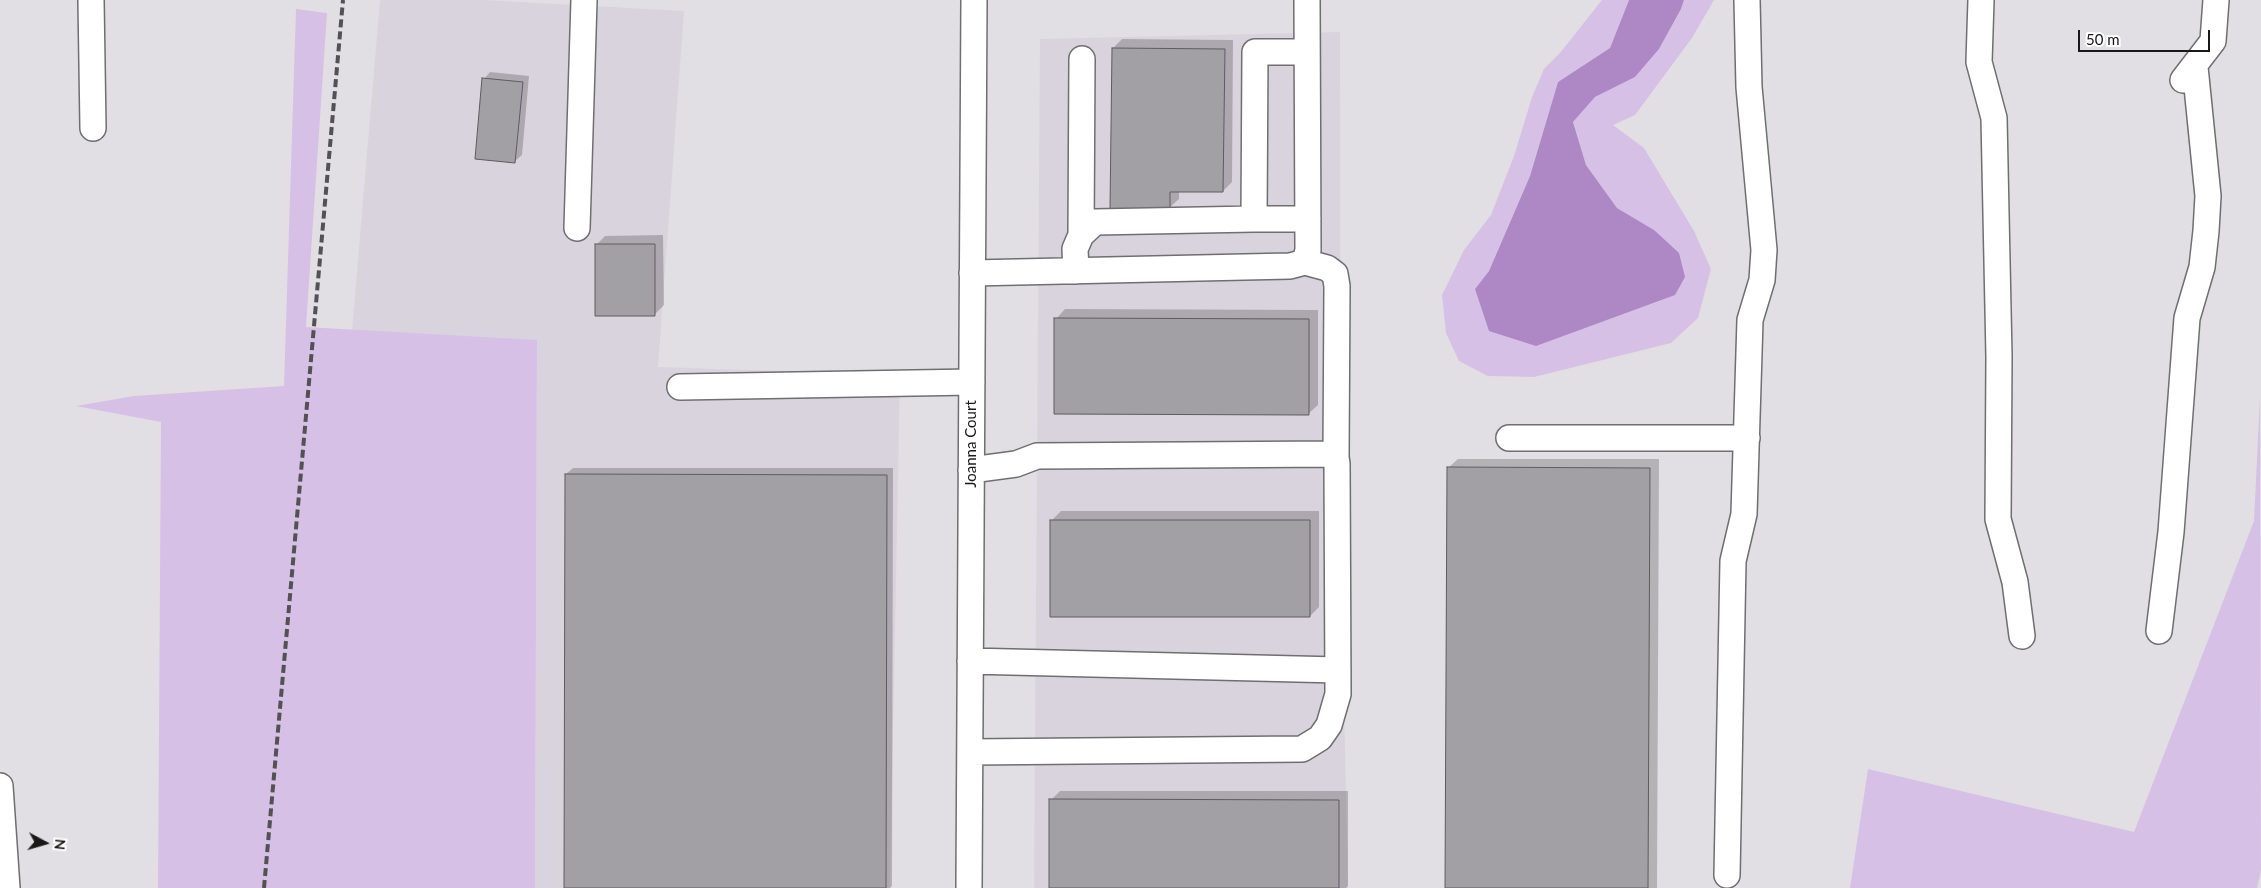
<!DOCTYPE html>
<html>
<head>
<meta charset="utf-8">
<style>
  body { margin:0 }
  #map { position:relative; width:2261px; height:888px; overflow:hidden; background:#e1dfe3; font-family:Lato,sans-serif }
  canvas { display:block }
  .north { position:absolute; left:20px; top:818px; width:50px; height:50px; -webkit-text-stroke:4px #fff; paint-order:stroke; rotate:96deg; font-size:14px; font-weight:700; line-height:20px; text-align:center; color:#181819 }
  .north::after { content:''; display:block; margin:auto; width:18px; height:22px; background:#181819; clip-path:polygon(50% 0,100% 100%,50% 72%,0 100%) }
  .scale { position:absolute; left:2078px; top:30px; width:132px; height:22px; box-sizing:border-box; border:2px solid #181819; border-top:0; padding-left:6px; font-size:15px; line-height:18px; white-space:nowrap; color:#181819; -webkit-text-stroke:4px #fff; paint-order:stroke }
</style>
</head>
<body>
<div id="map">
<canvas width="2261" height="888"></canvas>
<div class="north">N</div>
<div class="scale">50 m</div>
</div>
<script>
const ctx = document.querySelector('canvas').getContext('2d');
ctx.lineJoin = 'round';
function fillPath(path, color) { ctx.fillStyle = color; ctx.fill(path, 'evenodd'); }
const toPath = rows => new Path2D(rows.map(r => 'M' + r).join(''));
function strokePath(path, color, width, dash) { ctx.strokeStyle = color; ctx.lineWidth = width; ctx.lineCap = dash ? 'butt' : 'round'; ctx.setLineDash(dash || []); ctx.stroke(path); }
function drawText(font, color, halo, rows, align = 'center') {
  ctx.font = font + ' Lato,sans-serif'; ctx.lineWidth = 4; ctx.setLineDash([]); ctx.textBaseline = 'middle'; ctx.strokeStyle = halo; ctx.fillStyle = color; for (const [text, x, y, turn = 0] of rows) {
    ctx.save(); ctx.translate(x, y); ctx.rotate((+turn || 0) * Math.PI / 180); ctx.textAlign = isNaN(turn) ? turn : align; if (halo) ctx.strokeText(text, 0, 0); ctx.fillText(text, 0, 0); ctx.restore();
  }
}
const built = toPath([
  [380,0,484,0,684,11,658,367,900,375,890,888,535,888,537,341,352,331],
  [1340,32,1341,561,1348,888,1034,888,1040,39]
]);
const green = toPath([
  [1602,0,1629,0,1610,48,1558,82,1530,176,1489,271,1475,289,1654,230,1617,208,1586,165,1573,122,1595,97,1635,77,1659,49,1681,9,1684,0,1714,0,1692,38,1635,115,1613,125,1644,148,1694,231,1711,269,1698,318,1671,343,1534,377,1488,376,1459,361,1446,333,1442,295,1464,250,1491,215,1514,156,1532,97,1544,69,1560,53],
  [296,9,327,13,306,327,537,340,535,888,158,888,161,422,76,406,134,396,284,386],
  [2260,397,2261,870,2257,888,1850,888,1868,769,2134,832,2254,521]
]);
const water = toPath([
  [1629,0,1684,0,1681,9,1659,49,1635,77,1595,97,1573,122,1586,165,1617,208,1654,230,1679,253,1685,277,1675,295,1536,346,1489,331,1475,289,1489,271,1530,176,1558,82,1610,48]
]);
const shadow = toPath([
  [1122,39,1233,40,1232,182,1223,191,1179,191,1179,199,1169,208,1113,48],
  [490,72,529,76,522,155,515,161,484,79],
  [663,235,664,305,655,314,596,245,605,236],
  [1065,309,1318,310,1318,405,1308,414,1056,319],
  [1458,459,1659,459,1657,888,1447,888,1448,468],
  [573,468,893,468,892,886,890,888,565,888,566,474],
  [1061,511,1319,511,1319,607,1310,616,1052,520],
  [1060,791,1348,791,1348,886,1346,888,1050,888,1051,800]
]);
const building = toPath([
  [1112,48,1225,49,1223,192,1170,192,1170,209,1110,209,1112,48],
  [482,78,523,82,515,163,475,159,482,78],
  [595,244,655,244,655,316,595,316,595,244],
  [1054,318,1309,319,1309,415,1054,414,1054,318],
  [1447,467,1650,468,1648,888,1445,888,1447,467],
  [565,474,887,475,886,888,564,888,565,474],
  [1050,520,1310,520,1310,617,1050,617,1050,520],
  [1049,799,1339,800,1339,888,1049,888,1049,799]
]);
const minor = toPath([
  [91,0,93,128],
  [1981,0,1979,62,1994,118,1999,357,1998,519,2015,582,2022,636],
  [1307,52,1255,52,1254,219,1308,219],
  [2183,80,2213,41,2216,0],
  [577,228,584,0],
  [1081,235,1082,59],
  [1305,262,1327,268,1335,274,1337,286,1336,457],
  [1076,271,1075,249,1081,235,1095,222,1254,219],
  [972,273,1290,266,1305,262,1308,250,1307,0],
  [680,387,972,382],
  [1509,438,1747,438],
  [2159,631,2171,532,2187,318,2202,267,2206,231,2208,196,2195,67],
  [970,661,1338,670],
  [970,752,1302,749,1320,738,1329,725,1338,694,1337,464,1336,457,1333,454,1037,456,1016,464,971,470],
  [0,786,7,888],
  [1727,875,1733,561,1744,514,1750,320,1762,280,1764,250,1749,87,1747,0],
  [969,888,974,0]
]);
const rail = toPath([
  [264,888,343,0]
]);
const streetNames = [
  ["Joanna Court",971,444,-90]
];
fillPath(built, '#d9d3dd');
fillPath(green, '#d7c0e6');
fillPath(water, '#ad88c4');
fillPath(shadow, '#0003');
fillPath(building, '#a2a0a4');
strokePath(building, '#5e5c5f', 1);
strokePath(minor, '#706e71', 28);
strokePath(minor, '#fff', 25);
strokePath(rail, '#525153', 4, [8, 4]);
drawText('15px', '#181819', '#fff', streetNames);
</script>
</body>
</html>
